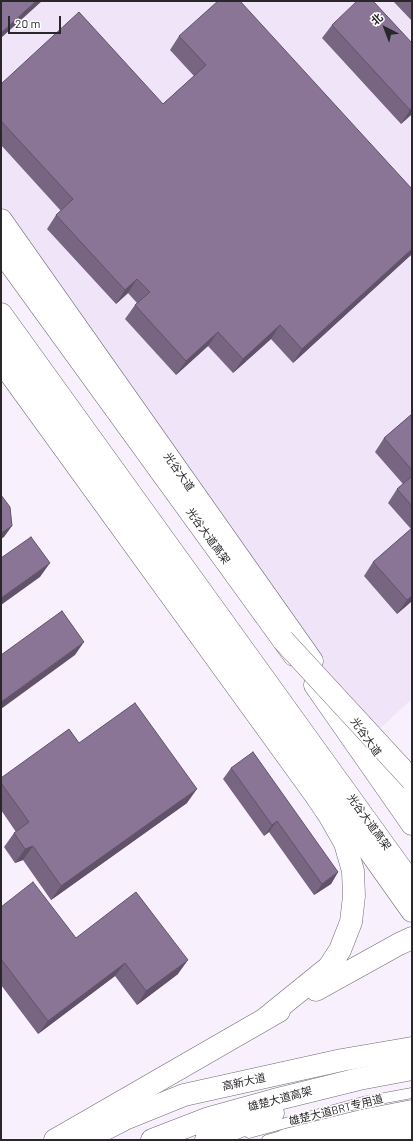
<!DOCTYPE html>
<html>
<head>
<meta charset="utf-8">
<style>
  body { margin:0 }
  #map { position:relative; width:413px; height:1141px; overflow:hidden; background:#f8f1fd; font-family:Barlow,"Noto Sans SC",sans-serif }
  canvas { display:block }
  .frame { position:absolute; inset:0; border:2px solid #2a272b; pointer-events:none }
  .north { position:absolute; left:365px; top:8px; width:40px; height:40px; -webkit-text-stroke:3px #fff; paint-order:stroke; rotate:318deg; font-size:11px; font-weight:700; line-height:16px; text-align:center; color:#2a272b }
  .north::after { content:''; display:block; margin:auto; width:14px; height:18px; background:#2a272b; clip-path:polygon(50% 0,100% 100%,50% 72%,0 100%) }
  .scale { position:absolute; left:8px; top:16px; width:53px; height:18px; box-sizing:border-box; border:2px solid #2a272b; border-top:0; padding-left:5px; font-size:12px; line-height:14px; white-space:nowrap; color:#2a272b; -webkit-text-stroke:3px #fff; paint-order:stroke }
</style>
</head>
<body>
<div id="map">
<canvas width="413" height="1141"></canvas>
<div class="frame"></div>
<div class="north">北</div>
<div class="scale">20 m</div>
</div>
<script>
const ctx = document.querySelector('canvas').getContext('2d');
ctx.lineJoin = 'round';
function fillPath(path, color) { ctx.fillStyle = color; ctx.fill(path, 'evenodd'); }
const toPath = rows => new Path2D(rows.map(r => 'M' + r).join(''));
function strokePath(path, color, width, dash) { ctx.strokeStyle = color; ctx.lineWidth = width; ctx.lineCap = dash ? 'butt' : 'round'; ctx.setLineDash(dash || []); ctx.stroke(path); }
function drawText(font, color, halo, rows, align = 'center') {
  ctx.font = font + ' Barlow,"Noto Sans SC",sans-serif'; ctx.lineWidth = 3; ctx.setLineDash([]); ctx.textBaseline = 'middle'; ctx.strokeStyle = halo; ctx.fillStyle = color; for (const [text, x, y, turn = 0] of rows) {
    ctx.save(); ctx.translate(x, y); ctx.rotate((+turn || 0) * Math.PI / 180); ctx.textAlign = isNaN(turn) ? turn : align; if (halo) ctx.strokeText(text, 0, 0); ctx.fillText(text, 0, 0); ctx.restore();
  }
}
const built = toPath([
  [1,1,412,1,412,699,373,735,1,224]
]);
const lane = toPath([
  [249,1133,363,1102,412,1093],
  [267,1140,288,1134]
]);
const primary = toPath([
  [1,220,312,661],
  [4,337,412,911],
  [376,751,412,803],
  [84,1140,127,1118,184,1095,342,1060,412,1048],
  [339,1140,391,1129]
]);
const highway = toPath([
  [1,251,294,655],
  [1,314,412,884],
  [1,361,314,793,329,815,345,843,353,871,354,896,351,922,340,950,329,967,266,1018],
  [315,685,412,824],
  [316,990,399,944,412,938],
  [55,1140,279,1011],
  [152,1140,209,1118,274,1100,359,1079,412,1069],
  [206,1140,273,1113],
  [286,1140,366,1120,412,1111],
  [372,1140,412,1132]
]);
const highwayBridge = toPath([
  [283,640,412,780]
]);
const wall = toPath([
  [393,1,412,1,412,21],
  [332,25,412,43,412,114,401,124,322,38],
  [179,36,412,189,412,254,293,363,271,339,233,373,208,346,176,375,125,319,135,305,137,303,128,293,116,304,47,229,56,215,61,211,1,145,1,84,163,104,194,76,170,50],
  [412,414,412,601,397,614,364,576,373,562,411,529,388,503,397,489,403,484,375,452,384,438],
  [79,743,187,803,51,900,23,860,15,863,4,847,14,833,16,832,1,810,1,778],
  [231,768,338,872,331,884,314,895,269,832,264,836,223,779],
  [1,907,76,938,178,974,137,1005,115,976,38,1034,1,985]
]);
const shadedWall = toPath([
  [36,1,42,1,1,38,1,33],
  [412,109,412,114,401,124,410,110],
  [412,249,412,254,293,363,302,349],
  [137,279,128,293,116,304,125,290],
  [280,325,271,339,233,373,243,359],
  [218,332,208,346,176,375,186,361],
  [12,526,4,537,1,539,1,533],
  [50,563,40,577,1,605,1,598],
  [412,596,412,601,397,614,407,600],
  [84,642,75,655,1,709,1,702],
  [197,789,187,803,51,900,61,886],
  [277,821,269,832,264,836,272,825],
  [33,846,23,860,15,863,25,849],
  [338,872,331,884,314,895,322,884],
  [188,960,178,974,137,1005,146,991],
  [125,963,115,976,38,1034,48,1021]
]);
const building = toPath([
  [1,1,36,1,1,33,1,1],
  [218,1,240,1,412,189,412,249,302,349,280,325,243,359,218,332,186,361,135,305,150,292,137,279,125,290,56,215,73,199,1,121,1,84,79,12,163,104,206,65,179,36,218,1],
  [357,1,373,1,412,43,412,109,410,110,332,25,357,1],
  [412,414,412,470,384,438,412,414],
  [412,476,412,506,397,489,412,476],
  [1,495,10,507,12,526,1,533,1,495],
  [412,528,412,596,407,600,373,562,412,528],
  [31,537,50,563,1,598,1,558,31,537],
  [62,611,84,642,1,702,1,655,62,611],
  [135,703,197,789,61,886,33,846,25,849,14,833,29,822,1,783,1,778,69,729,79,743,135,703],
  [253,752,338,872,322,884,277,821,272,825,231,768,253,752],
  [33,882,76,938,136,892,188,960,146,991,125,963,48,1021,1,959,1,907,33,882]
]);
const streetNames = [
  ["光谷大道",179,472,55],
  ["光谷大道高架",208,536,54],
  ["光谷大道",366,737,55],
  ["光谷大道高架",369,822,54],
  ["高新大道",244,1082,-12],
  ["雄楚大道高架",280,1099,-15],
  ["雄楚大道BRT专用道",336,1110,-14]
];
fillPath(built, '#f0e5f8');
strokePath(lane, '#6e6872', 11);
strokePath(primary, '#6e6872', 23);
strokePath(highway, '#6e6872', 23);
strokePath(lane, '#fff', 10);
strokePath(primary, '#fff', 22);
strokePath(highway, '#fff', 22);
strokePath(highwayBridge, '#6e6872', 23, []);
strokePath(highwayBridge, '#fff', 22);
fillPath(wall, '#776582');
fillPath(shadedWall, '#61526a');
fillPath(building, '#8a7597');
strokePath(building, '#61526a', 1);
drawText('11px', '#2a272b', '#fff', streetNames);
</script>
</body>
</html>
